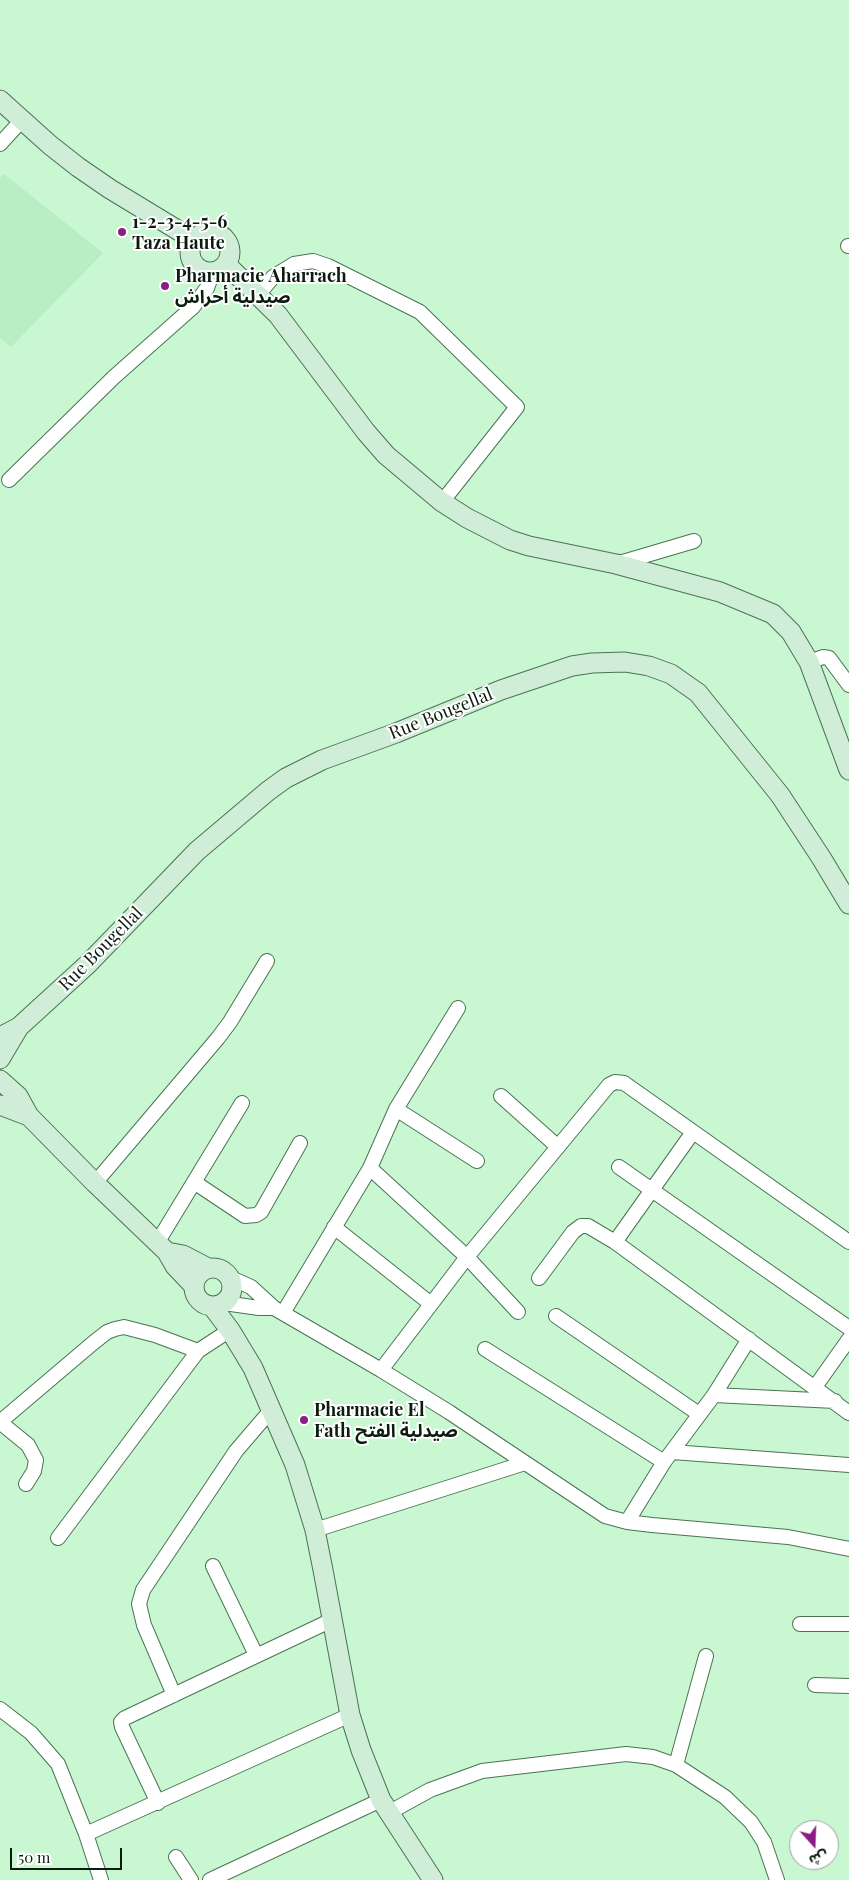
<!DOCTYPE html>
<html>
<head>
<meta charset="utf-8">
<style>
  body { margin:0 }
  #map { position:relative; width:849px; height:1880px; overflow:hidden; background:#c9f7d2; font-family:"Playfair Display","Noto Sans Arabic",serif }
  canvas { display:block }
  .north { position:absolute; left:789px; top:1820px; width:50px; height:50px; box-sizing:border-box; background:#fff; border:1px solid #9da49f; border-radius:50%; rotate:160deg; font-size:14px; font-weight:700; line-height:20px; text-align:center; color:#0b1c0f }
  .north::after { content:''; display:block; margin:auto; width:18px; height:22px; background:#8a1e84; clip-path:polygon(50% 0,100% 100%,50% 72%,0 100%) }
  .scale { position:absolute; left:10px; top:1848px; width:112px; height:22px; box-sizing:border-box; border:2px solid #0b1c0f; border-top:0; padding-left:6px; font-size:15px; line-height:18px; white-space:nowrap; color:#0b1c0f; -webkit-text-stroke:4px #fff; paint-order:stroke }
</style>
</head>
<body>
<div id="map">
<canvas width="849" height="1880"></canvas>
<div class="north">ش</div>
<div class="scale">50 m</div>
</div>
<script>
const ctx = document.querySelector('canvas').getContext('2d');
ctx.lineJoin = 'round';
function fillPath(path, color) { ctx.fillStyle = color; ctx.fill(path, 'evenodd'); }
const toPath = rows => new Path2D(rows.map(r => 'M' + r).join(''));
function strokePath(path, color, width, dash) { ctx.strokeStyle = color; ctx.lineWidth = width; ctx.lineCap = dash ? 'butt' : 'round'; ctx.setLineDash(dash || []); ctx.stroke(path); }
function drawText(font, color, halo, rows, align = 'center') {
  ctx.font = font + ' "Playfair Display","Noto Sans Arabic",serif'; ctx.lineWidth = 4; ctx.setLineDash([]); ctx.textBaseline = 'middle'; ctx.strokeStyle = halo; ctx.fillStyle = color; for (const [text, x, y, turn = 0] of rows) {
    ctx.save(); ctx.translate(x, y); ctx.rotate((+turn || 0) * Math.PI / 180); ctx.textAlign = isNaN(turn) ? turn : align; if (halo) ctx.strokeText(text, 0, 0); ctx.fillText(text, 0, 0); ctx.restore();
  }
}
const built = toPath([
  [4,174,103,253,11,347,0,338,0,178]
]);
const street = toPath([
  [0,144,22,120],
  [848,246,849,246],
  [258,295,273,277,294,264,313,261,328,266,420,312,517,407,442,502],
  [9,480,114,377,193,307,207,288,213,272],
  [616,564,694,541],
  [809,662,823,657,829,658,849,685],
  [501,1096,558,1147],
  [396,1109,477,1161],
  [619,1167,849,1328],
  [370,1168,467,1257,518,1312],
  [194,1182,245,1216,256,1215,261,1212,300,1143],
  [95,1183,218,1038,230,1022,267,961],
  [334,1227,431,1304],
  [615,1242,693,1132],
  [157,1243,242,1103],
  [231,1278,251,1287,274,1308,381,1370,449,1412,605,1516,627,1522,652,1525,788,1537,849,1549],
  [539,1278,573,1232,581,1226,588,1226,615,1242,849,1413],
  [224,1303,259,1308,274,1308],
  [283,1313,370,1168,396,1109,458,1008],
  [556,1316,699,1414],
  [485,1349,664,1462],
  [381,1370,467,1257,609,1085,615,1082,624,1083,849,1242],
  [815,1387,849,1339],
  [714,1395,835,1401],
  [0,1422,93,1343,107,1332,115,1329,124,1327,155,1335,198,1351,230,1330],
  [1,1423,28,1445,36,1460,34,1471,26,1484],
  [672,1452,849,1465],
  [627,1522,664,1462,714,1395,749,1339],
  [315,1530,525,1463],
  [58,1538,198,1351],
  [213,1566,256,1655],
  [800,1624,849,1624],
  [815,1685,849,1686],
  [174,1695,144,1625,139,1604,143,1590,236,1451,272,1409],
  [0,1709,31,1733,58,1764,86,1834,101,1880],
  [676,1765,706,1656],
  [158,1803,122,1727,121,1722,125,1718,332,1620],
  [390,1812,430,1790,482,1771,626,1754,653,1757,676,1765,725,1797,751,1822,764,1842,777,1880],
  [86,1834,350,1715],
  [176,1857,191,1880],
  [210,1880,381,1800]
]);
const secondary = toPath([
  [0,100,50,145,78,167,110,189,194,240],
  '190 252a20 20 0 1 1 40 0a20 20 0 1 1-40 0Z',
  [226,264,278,315,366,432,386,455,442,502,467,518,510,540,529,546,616,564,720,592,773,614,791,632,809,662,849,770],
  [0,1037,19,1027,88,964,197,851,268,791,286,778,322,760,396,733,501,690,572,666,592,663,625,662,649,666,671,674,698,693,780,795,822,859,849,904],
  [0,1059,19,1027],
  [0,1080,18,1096,29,1116,95,1183,167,1252,175,1266,193,1285],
  [0,1105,29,1116],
  [167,1252,183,1255,208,1268],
  '194 1287a19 19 0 1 1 38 0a19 19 0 1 1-38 0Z',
  [212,1306,230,1330,253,1368,295,1465,315,1530,323,1570,350,1715,361,1750,381,1800,433,1880]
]);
const markers = [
  [122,232,5,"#8a1e84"],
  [165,286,5,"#8a1e84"],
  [304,1420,5,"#8a1e84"]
];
const poiNames = [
  ["1-2-3-4-5-6",132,222],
  ["Taza Haute",132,243],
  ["Pharmacie Aharrach",175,276],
  ["صيدلية أحراش",175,297],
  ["Pharmacie El",314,1410],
  ["Fath صيدلية الفتح",314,1431]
];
const streetNames = [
  ["Rue Bougellal",441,714,-22],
  ["Rue Bougellal",101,949,-45]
];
fillPath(built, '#b9edc3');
strokePath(street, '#4a7353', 16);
strokePath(secondary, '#4a7353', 21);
strokePath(street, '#fff', 14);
strokePath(secondary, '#d0edd8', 19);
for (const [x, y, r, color] of markers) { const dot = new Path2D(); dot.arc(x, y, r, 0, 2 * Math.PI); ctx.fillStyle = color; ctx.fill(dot); strokePath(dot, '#fff', 2); }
drawText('bold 18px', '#0b1c0f', '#fff', poiNames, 'left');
drawText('18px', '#0b1c0f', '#fff', streetNames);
</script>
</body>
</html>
